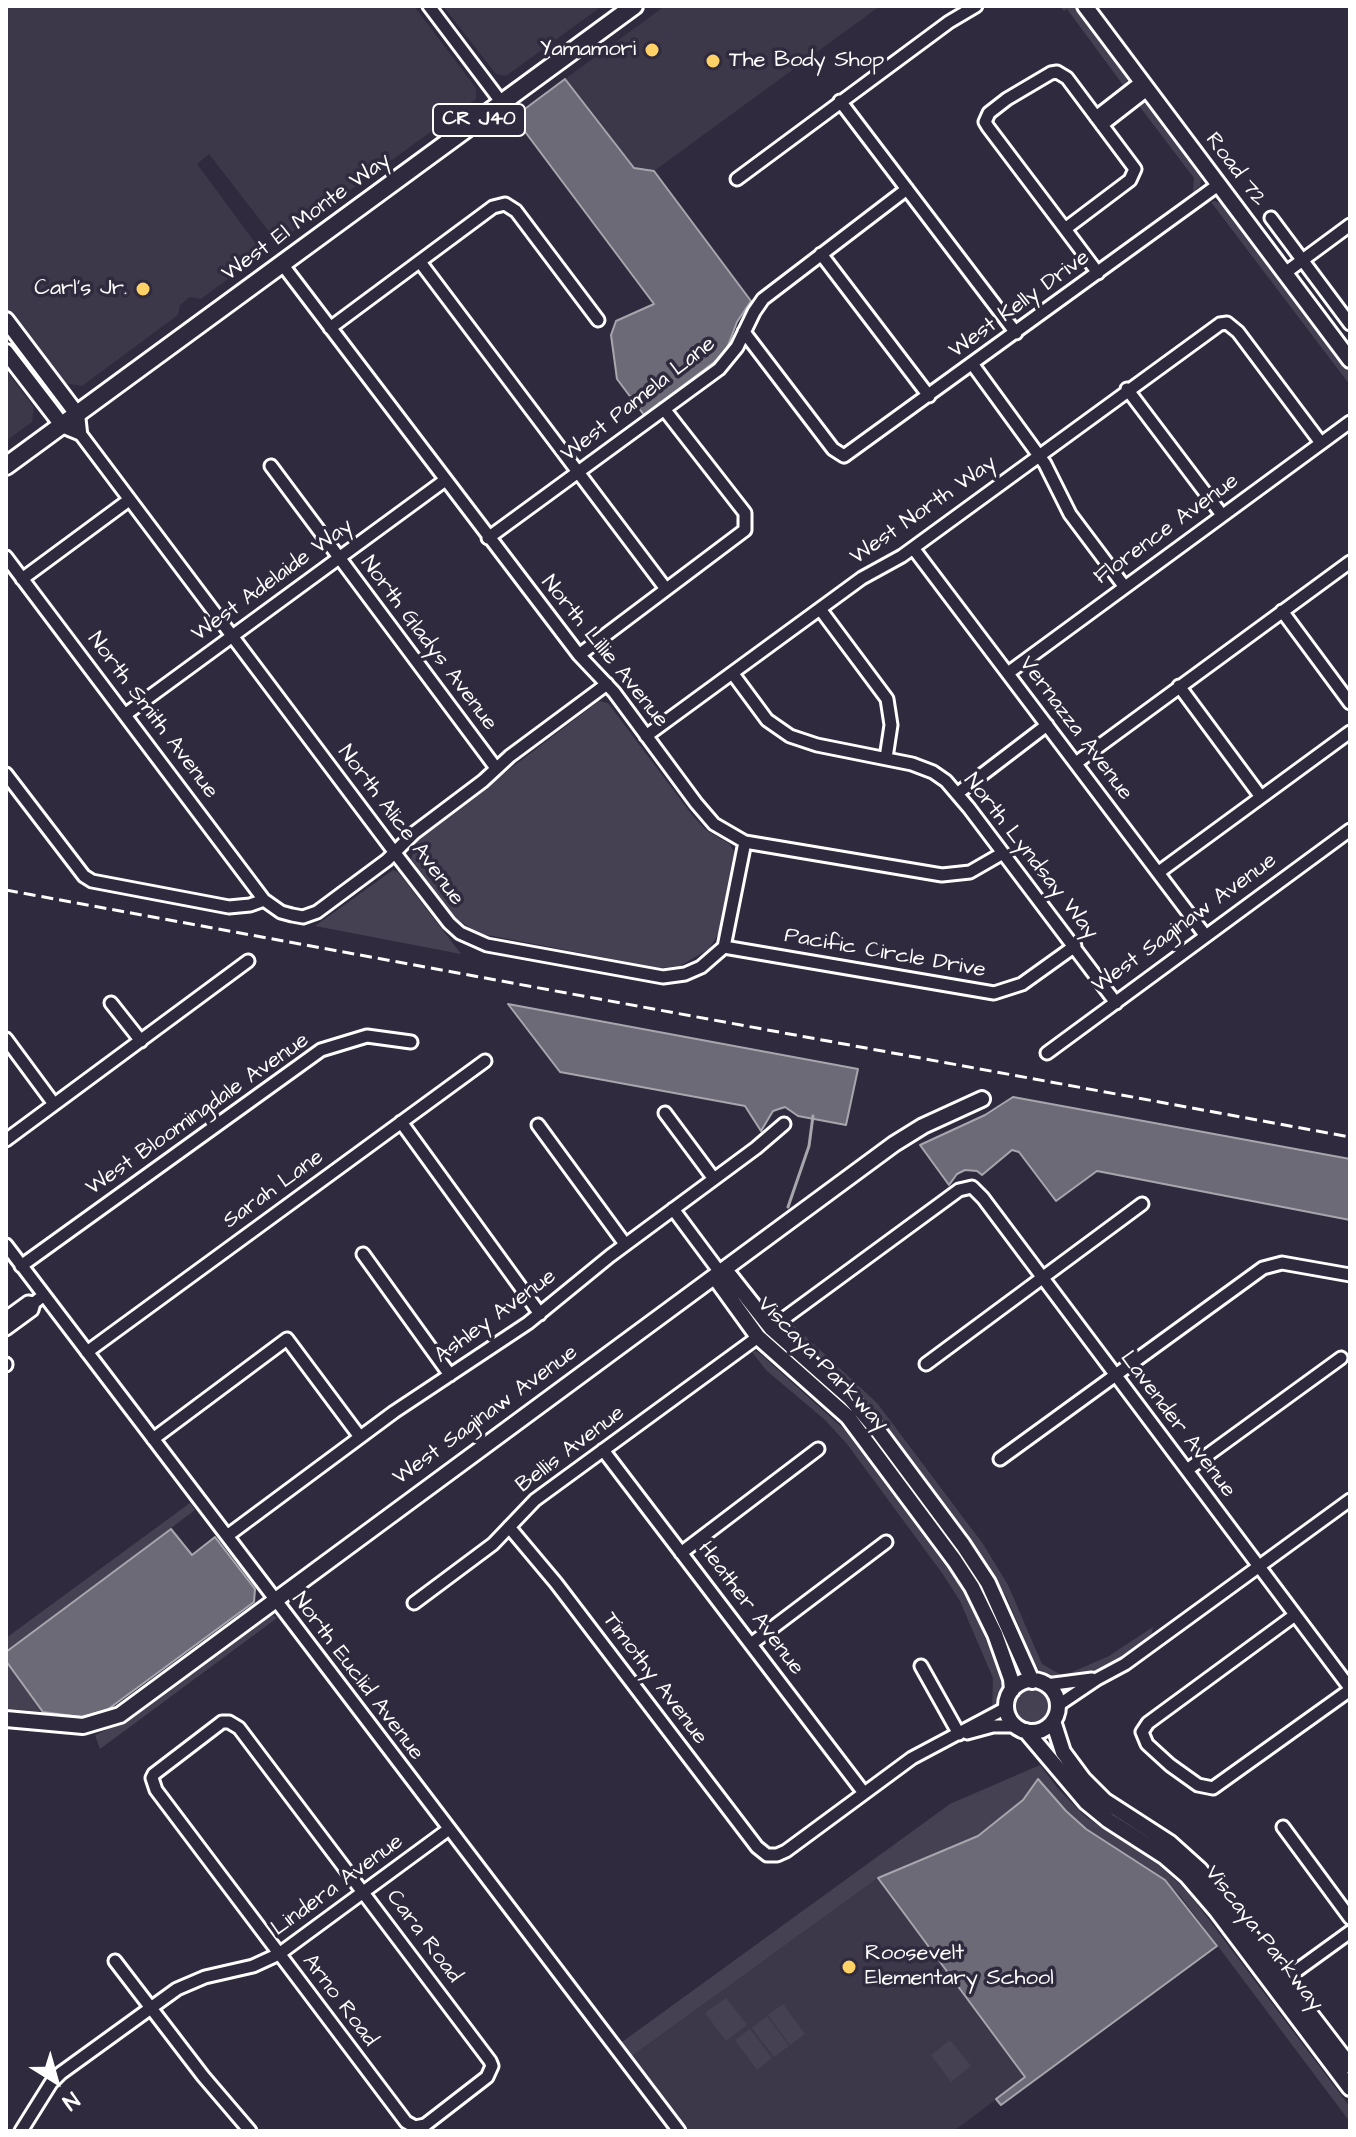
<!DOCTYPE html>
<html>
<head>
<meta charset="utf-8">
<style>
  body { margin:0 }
  #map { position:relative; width:1356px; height:2137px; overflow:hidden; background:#2f2a3d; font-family:"Architects Daughter",sans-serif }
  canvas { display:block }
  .frame { position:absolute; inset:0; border:8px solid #fff; pointer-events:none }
  .north { position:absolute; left:16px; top:2041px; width:80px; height:80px; -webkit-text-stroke:6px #2f2a3d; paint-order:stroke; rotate:143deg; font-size:22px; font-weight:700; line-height:32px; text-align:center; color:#fff }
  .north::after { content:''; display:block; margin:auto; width:28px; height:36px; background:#fff; clip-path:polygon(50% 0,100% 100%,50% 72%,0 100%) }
</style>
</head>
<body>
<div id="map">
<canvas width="1356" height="2137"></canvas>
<div class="frame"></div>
<div class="north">N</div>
</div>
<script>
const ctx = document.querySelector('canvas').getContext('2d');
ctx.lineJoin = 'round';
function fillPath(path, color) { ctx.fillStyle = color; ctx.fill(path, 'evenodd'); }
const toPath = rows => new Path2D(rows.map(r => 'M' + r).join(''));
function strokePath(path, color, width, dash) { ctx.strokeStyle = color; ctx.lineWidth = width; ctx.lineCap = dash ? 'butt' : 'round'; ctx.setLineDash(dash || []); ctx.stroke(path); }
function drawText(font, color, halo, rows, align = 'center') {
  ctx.font = font + ' "Architects Daughter",sans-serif'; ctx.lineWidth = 7; ctx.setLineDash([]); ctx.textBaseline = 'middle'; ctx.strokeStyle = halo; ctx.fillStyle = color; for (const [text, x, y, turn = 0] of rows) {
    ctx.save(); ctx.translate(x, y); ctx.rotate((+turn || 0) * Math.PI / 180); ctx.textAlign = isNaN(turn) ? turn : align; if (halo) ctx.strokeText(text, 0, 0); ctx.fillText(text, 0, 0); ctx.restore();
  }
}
const built = toPath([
  [6,6,414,6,476,88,476,99,283,239,274,238,209,154,197,164,259,248,259,256,201,299,190,297,180,305,178,315,82,386,64,383,6,308],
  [443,6,602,6,506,76,496,74],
  [665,6,880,6,654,171,634,168,565,79],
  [6,370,34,407,32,422,6,441],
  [878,1878,1026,2077,954,2131,690,2131,632,2056]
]);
const green = toPath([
  [1060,6,1074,6,1128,79,1126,89,1067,9,1064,11],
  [1140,101,1148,104,1202,176,1200,186,1193,192,1194,178,1137,103],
  [1215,201,1222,204,1350,373,1350,385,1211,202],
  [599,701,608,703,693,816,706,830,730,844,734,852,719,933,709,949,680,966,659,968,477,933,453,916,411,859,418,839],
  [393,870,398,872,461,954,315,926],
  [791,1323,877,1403,983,1544,1008,1585,1042,1664,1063,1676,1109,1656,1153,1627,1151,1637,1118,1660,1088,1675,1059,1681,1041,1673,1032,1658,1007,1598,977,1548,884,1422,856,1391,789,1332],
  [757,1351,845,1430,957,1581,981,1627,1002,1679,1001,1699,992,1712,993,1678,960,1601,942,1573,847,1444,825,1420,766,1370,752,1352],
  [190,1503,195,1510,6,1652,6,1638],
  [273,1615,277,1618,100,1749,95,1735,133,1718,265,1617],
  [6,1661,43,1712,9,1709,6,1704],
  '1013 1706a19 19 0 1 1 38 0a19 19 0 1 1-38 0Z',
  [1040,1765,1059,1790,1086,1817,1156,1862,1188,1892,1350,2107,1350,2122,1181,1897,1165,1880,1148,1868,1086,1829,1066,1811,1038,1779,1023,1800,978,1836,878,1878,632,2056,624,2048,622,2042,950,1804],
  [726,1998,747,2025,726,2041,705,2013],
  [783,2004,805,2034,790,2045,768,2015],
  [767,2016,789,2046,774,2057,752,2028],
  [750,2029,772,2058,757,2070,735,2040],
  [950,2040,971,2066,951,2082,931,2055]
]);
const water = toPath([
  [565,79,634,168,654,171,751,301,737,322,727,348,717,360,644,415,617,379,611,335,616,321,654,304,514,117,565,79],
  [508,1004,858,1069,846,1125,798,1116,785,1107,773,1111,761,1131,745,1106,560,1072,508,1004],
  [1013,1097,1350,1159,1350,1220,1097,1171,1056,1201,1019,1152,1012,1150,982,1175,977,1171,965,1170,957,1174,949,1185,920,1145,985,1115,1013,1097],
  [171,1529,192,1555,215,1537,255,1589,254,1602,107,1710,81,1717,43,1712,6,1661,6,1652,171,1529],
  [1038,1779,1066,1811,1086,1829,1165,1880,1217,1946,1001,2105,996,2099,1025,2077,878,1878,978,1836,1023,1800,1038,1779]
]);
const stream = toPath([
  [788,1207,809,1146,813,1116]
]);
const minor = toPath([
  [429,6,502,103],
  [840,101,1016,333],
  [1096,117,1141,82],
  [1102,125,1147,90],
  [737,179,949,22,976,6],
  [1271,218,1350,324],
  [1065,229,1130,180,1135,169,1067,78,1057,72,1051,73,1007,99,989,113,985,122,988,127,1065,229,1098,273],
  [821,254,929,396],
  [420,262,666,589],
  [282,264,579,655,614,692,696,803,714,824,745,842,942,875,970,872,1003,853],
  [1285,273,1350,225],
  [330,328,493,207,505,204,516,211,598,320],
  [744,332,833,449,844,456,1218,185],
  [973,365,1045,464,1070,514,1124,586],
  [1127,389,1222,515],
  [79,432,395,853,449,923,460,933,487,945,663,977,685,974,701,967,724,947,745,842],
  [271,466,496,768],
  [488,538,719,369,737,347,754,312,763,299,907,189],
  [913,548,1205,935],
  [6,557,264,900,281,912,292,915,303,917,317,912,387,860,414,833,483,781,510,756,607,684],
  [22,579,129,500],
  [820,609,887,699,891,725,886,758],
  [1282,611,1350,703],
  [579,655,745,530,745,513,664,409],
  [1008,673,1350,422],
  [733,674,767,720,790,736,817,745,912,764,933,772,946,781,969,808,1116,1003],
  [1179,686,1261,797],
  [126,714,444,481],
  [646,736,862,578,902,556,1220,324,1227,323,1238,332,1321,443],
  [1076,763,1350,562],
  [6,774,84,876,92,881,229,907,250,905,264,900],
  [958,793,1047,725],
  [1159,872,1350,732],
  [724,947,994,993,1022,984,1075,946],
  [111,1003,141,1041],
  [6,1039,54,1104],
  [1047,1053,1350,830],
  [665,1113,714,1179],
  [401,1122,540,1314],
  [538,1125,625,1244],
  [6,1140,248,961],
  [673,1209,719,1271],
  [6,1245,679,2131],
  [363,1254,450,1375],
  [21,1266,321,1050,367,1036,411,1042],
  [6,1318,28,1302,34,1303,44,1295],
  [771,1328,959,1190,972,1187,983,1198,1350,1688],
  [6,1329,32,1310,34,1303],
  [87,1352,485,1061],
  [6,1364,6,1365],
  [926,1364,1142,1204],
  [153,1439,287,1339,360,1437],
  [603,1450,864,1793],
  [1000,1459,1263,1268,1282,1263,1350,1275],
  [1187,1470,1341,1358],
  [509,1527,556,1583,757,1847,767,1855,777,1855,786,1851,912,1758,1006,1708],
  [227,1536,394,1412,528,1323,610,1256,756,1148,784,1124],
  [681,1553,818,1449],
  [414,1603,493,1544,535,1500,758,1337],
  [1295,1615,1148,1723,1142,1732,1147,1744,1170,1765,1198,1785,1213,1788,1350,1690],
  [751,1644,886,1542],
  [921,1666,959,1734],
  [1046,1685,1092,1679],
  [1057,1706,1097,1679,1125,1664,1350,1500],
  [222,1722,229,1722,239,1728,490,2061,492,2066,487,2077,425,2125,415,2127,406,2122,156,1790,152,1778,154,1774,222,1722],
  [967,1733,993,1726,1015,1726],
  [1283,1827,1350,1918],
  [115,1961,203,2076,250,2131],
  [1285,1979,1350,1932],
  [21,2131,51,2083,61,2073,177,1989,205,1977,253,1966,279,1954,449,1829]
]);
const tertiary = toPath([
  [1085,6,1350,360],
  [6,320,77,414,79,432,62,425,6,352],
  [719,1271,730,1276,771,1328,850,1398,879,1432,963,1545,988,1583,1032,1681],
  [719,1271,719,1283,758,1337,848,1417,955,1561,972,1587,995,1634,1011,1679,1012,1690],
  '1006 1706a26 26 0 1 1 52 0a26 26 0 1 1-52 0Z',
  [6,1719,83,1726,120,1715,894,1144,923,1126,982,1099],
  [1053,1721,1063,1752,1083,1779,1105,1801,1170,1843,1200,1870,1350,2066],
  [1026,1731,1086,1802,1108,1820,1164,1856,1187,1876,1217,1911,1350,2088]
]);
const primary = toPath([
  [6,466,634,6]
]);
const rail = toPath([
  [6,890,1350,1137]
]);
const markers = [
  [652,50,8,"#ffd166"],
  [713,61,8,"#ffd166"],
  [143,289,8,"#ffd166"],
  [849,1967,8,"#ffd166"]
];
const shields = [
  [479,120,92]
];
const shieldNames = [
  ["CR J40",479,120]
];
const poiNames = [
  ["Yamamori",636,50],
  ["The Body Shop",729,61,"left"],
  ["Carl's Jr.",127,289],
  ["Roosevelt",865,1954,"left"],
  ["Elementary School",865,1979,"left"]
];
const streetNames = [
  ["Road 72",1235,170,53],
  ["West El Monte Way",307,218,-36],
  ["West Kelly Drive",1020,305,-36],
  ["West Pamela Lane",639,400,-38],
  ["West North Way",924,511,-35],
  ["Florence Avenue",1167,530,-36],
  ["West Adelaide Way",273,581,-36],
  ["North Gladys Avenue",428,644,53],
  ["North Lillie Avenue",604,652,51],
  ["North Smith Avenue",152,716,53],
  ["Vernazza Avenue",1075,729,53],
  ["North Alice Avenue",400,826,53],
  ["North Lyndsay Way",1030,857,52],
  ["West Saginaw Avenue",1185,924,-36],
  ["Pacific Circle Drive",885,954,10],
  ["West Bloomingdale Avenue",198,1115,-35],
  ["Sarah Lane",274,1190,-36],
  ["Ashley Avenue",496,1317,-36],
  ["Viscaya Parkway",822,1365,46],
  ["West Saginaw Avenue",486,1416,-36],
  ["Lavender Avenue",1177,1425,53],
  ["Bellis Avenue",571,1450,-37],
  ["Heather Avenue",750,1609,53],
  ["North Euclid Avenue",357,1677,53],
  ["Timothy Avenue",654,1679,53],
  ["Lindera Avenue",338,1886,-36],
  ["Cara Road",423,1937,53],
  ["Viscaya Parkway",1263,1939,52],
  ["Arno Road",339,2001,53]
];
fillPath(built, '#3c3749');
fillPath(green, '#464152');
fillPath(water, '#6d6a77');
strokePath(water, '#a7a6ad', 2);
strokePath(stream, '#a7a6ad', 3);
strokePath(minor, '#fff', 17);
strokePath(tertiary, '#fff', 20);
strokePath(primary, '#fff', 22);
strokePath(minor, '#2f2a3d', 11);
strokePath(tertiary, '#2f2a3d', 14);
strokePath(primary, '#2f2a3d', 16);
strokePath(rail, '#fff', 3, [12, 6]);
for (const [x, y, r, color] of markers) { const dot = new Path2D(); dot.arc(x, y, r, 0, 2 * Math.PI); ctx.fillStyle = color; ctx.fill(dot); strokePath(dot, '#2f2a3d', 3); }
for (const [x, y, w] of shields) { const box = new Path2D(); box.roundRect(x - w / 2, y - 16, w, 32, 6); ctx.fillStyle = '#2f2a3d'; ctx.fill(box); strokePath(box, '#fff', 2); }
drawText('bold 20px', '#fff', null, shieldNames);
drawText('22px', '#fff', '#2f2a3d', poiNames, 'right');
drawText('22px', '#fff', '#2f2a3d', streetNames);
</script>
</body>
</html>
